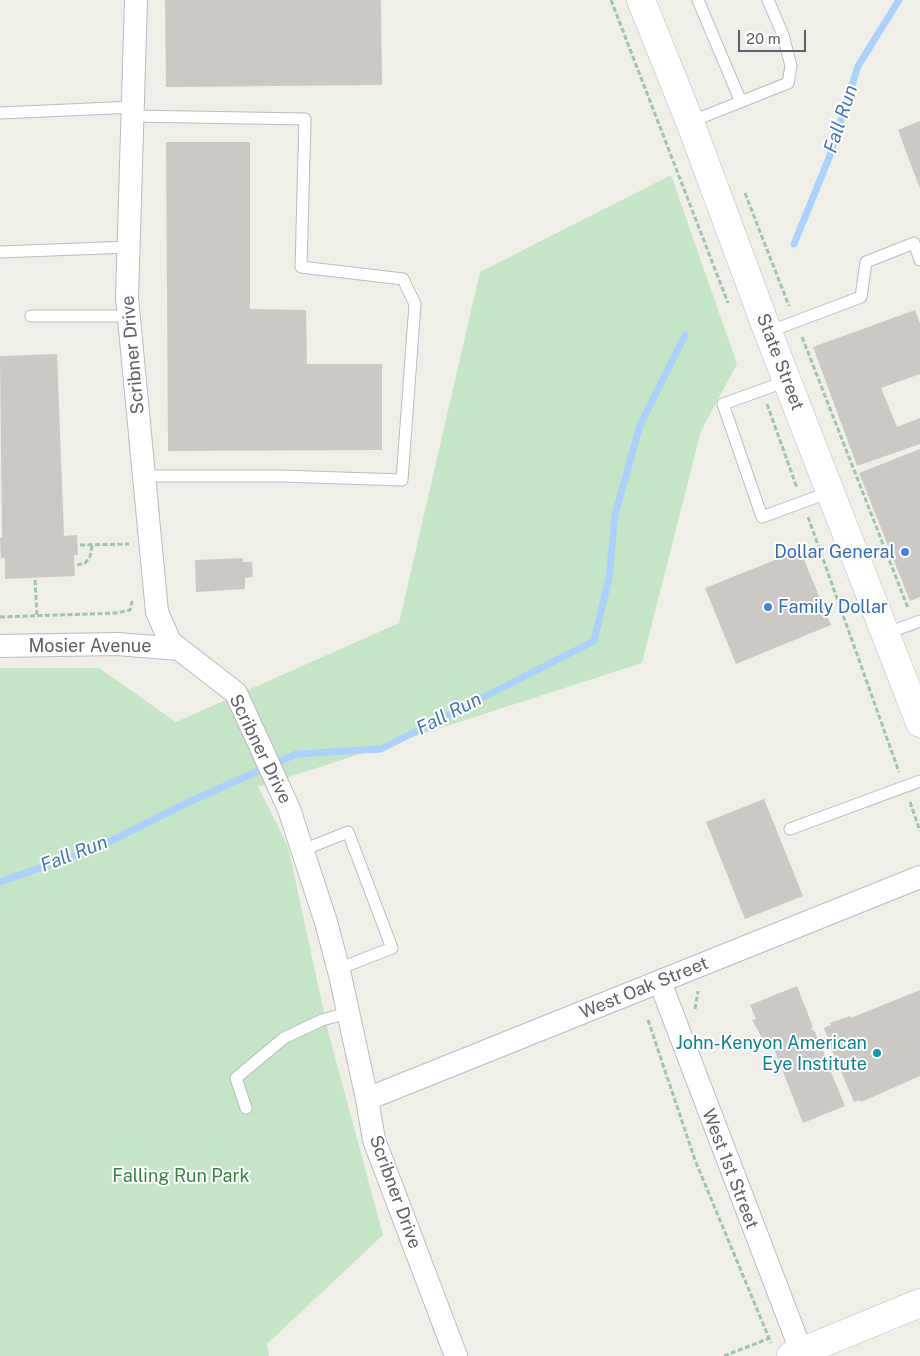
<!DOCTYPE html>
<html>
<head>
<meta charset="utf-8">
<style>
  body { margin:0 }
  #map { position:relative; width:920px; height:1356px; overflow:hidden; background:#f0efe7; font-family:"Public Sans",sans-serif }
  canvas { display:block }
  .scale { position:absolute; left:738px; top:30px; width:68px; height:22px; box-sizing:border-box; border:2px solid #5e6167; border-top:0; padding-left:6px; font-size:15px; line-height:18px; white-space:nowrap; color:#5e6167; -webkit-text-stroke:4px #fff; paint-order:stroke }
</style>
</head>
<body>
<div id="map">
<canvas width="920" height="1356"></canvas>
<div class="scale">20 m</div>
</div>
<script>
const ctx = document.querySelector('canvas').getContext('2d');
ctx.lineJoin = 'round';
function fillPath(path, color) { ctx.fillStyle = color; ctx.fill(path, 'evenodd'); }
const toPath = rows => new Path2D(rows.map(r => 'M' + r).join(''));
function strokePath(path, color, width, dash) { ctx.strokeStyle = color; ctx.lineWidth = width; ctx.lineCap = dash ? 'butt' : 'round'; ctx.setLineDash(dash || []); ctx.stroke(path); }
function drawText(font, color, halo, rows, align = 'center') {
  ctx.font = font + ' "Public Sans",sans-serif'; ctx.lineWidth = 4; ctx.setLineDash([]); ctx.textBaseline = 'middle'; ctx.strokeStyle = halo; ctx.fillStyle = color; for (const [text, x, y, turn = 0] of rows) {
    ctx.save(); ctx.translate(x, y); ctx.rotate((+turn || 0) * Math.PI / 180); ctx.textAlign = isNaN(turn) ? turn : align; if (halo) ctx.strokeText(text, 0, 0); ctx.fillText(text, 0, 0); ctx.restore();
  }
}
const green = toPath([
  [671,175,737,364,701,431,642,663,258,787,288,846,328,1031,383,1235,267,1344,269,1356,0,1356,0,668,99,668,176,722,399,623,480,272]
]);
const stream = toPath([
  [794,244,829,158,858,66,899,0],
  [0,882,97,848,189,802,296,754,381,749,594,641,609,578,615,515,640,425,685,335]
]);
const building = toPath([
  [165,0,381,0,382,85,166,87],
  [920,121,920,189,898,130],
  [166,142,250,142,250,309,306,310,307,364,382,364,382,450,168,451],
  [915,310,920,323,920,374,881,388,897,427,920,418,920,444,857,466,813,347],
  [57,354,64,536,77,535,78,555,74,555,75,576,5,579,5,558,1,558,0,538,2,538,0,356],
  [920,449,920,597,910,601,859,473],
  [800,550,831,625,736,664,705,588],
  [243,558,243,562,252,562,253,577,245,578,245,589,196,592,195,560],
  [764,799,803,896,745,919,706,822],
  [797,986,813,1027,811,1028,815,1032,827,1060,835,1057,824,1028,831,1025,830,1023,850,1016,851,1018,920,990,920,1076,861,1102,860,1100,854,1102,840,1069,831,1072,845,1106,803,1123,774,1049,780,1046,778,1041,766,1045,752,1020,756,1019,750,1005]
]);
const path = toPath([
  [611,0,728,303],
  [745,193,789,306],
  [802,337,908,608],
  [767,404,797,488],
  [808,517,899,772],
  [80,545,129,544],
  [77,565,85,563,90,557,92,545],
  [35,580,37,616],
  [0,617,116,613,130,610,132,601],
  [910,802,920,831],
  [695,1009,698,991],
  [648,1020,695,1160,771,1343],
  [724,1356,770,1338]
]);
const lane = toPath([
  [698,0,741,102],
  [0,113,134,107],
  [133,116,305,119,301,267,403,279,415,304,402,480,281,476,143,476],
  [690,122,788,83,791,66,783,35,768,0],
  [0,252,129,247],
  [31,316,129,316],
  [768,332,861,297,866,262,914,243,920,260],
  [787,381,723,404,762,517,830,492],
  [885,634,920,621],
  [790,829,920,781],
  [303,850,348,832,392,948,338,969],
  [246,1108,236,1078,284,1038,322,1020,348,1013]
]);
const street = toPath([
  [136,0,127,298,157,612,170,642,236,693,289,809,326,922,340,975,367,1099,374,1140,456,1356],
  [0,646,117,644,179,649],
  [660,982,803,1356],
  [367,1099,920,877]
]);
const secondary = toPath([
  [641,0,690,122,768,332,920,723],
  [791,1356,920,1303]
]);
const markers = [
  [905,552,5,"#3f7fe0"],
  [768,607,5,"#3f7fe0"],
  [877,1053,5,"#0f9aa8"]
];
const streetNames = [
  ["Scribner Drive",133,355,-95],
  ["State Street",780,362,69],
  ["Mosier Avenue",90,646],
  ["Scribner Drive",260,749,64],
  ["West Oak Street",644,988,-22],
  ["West 1st Street",730,1169,69],
  ["Scribner Drive",395,1192,70]
];
const shopNames = [
  ["Dollar General",895,552],
  ["Family Dollar",778,607,"left"]
];
const cultureNames = [
  ["John-Kenyon American",867,1043],
  ["Eye Institute",867,1064]
];
const parkNames = [
  ["Falling Run Park",181,1176]
];
const waterNames = [
  ["Fall Run",841,119,-72],
  ["Fall Run",449,714,-27],
  ["Fall Run",74,854,-21]
];
fillPath(green, '#c4e6c7');
strokePath(stream, '#aad2fd', 7);
fillPath(building, '#ccc9c4');
strokePath(lane, '#b9bbc0', 13);
strokePath(street, '#b9bbc0', 24);
strokePath(secondary, '#babcc2', 29);
strokePath(path, '#9cc5ab', 3, [5, 2.5]);
strokePath(lane, '#fff', 11);
strokePath(street, '#fff', 22);
strokePath(secondary, '#fff', 28);
for (const [x, y, r, color] of markers) { const dot = new Path2D(); dot.arc(x, y, r, 0, 2 * Math.PI); ctx.fillStyle = color; ctx.fill(dot); strokePath(dot, '#fff', 2); }
drawText('18px', '#5e6167', '#fff', streetNames);
drawText('18px', '#366cbe', '#fff', shopNames, 'right');
drawText('18px', '#0d838f', '#fff', cultureNames, 'right');
drawText('18px', '#378441', '#fff', parkNames);
drawText('italic 19px', '#4876b8', '#fff', waterNames);
</script>
</body>
</html>
